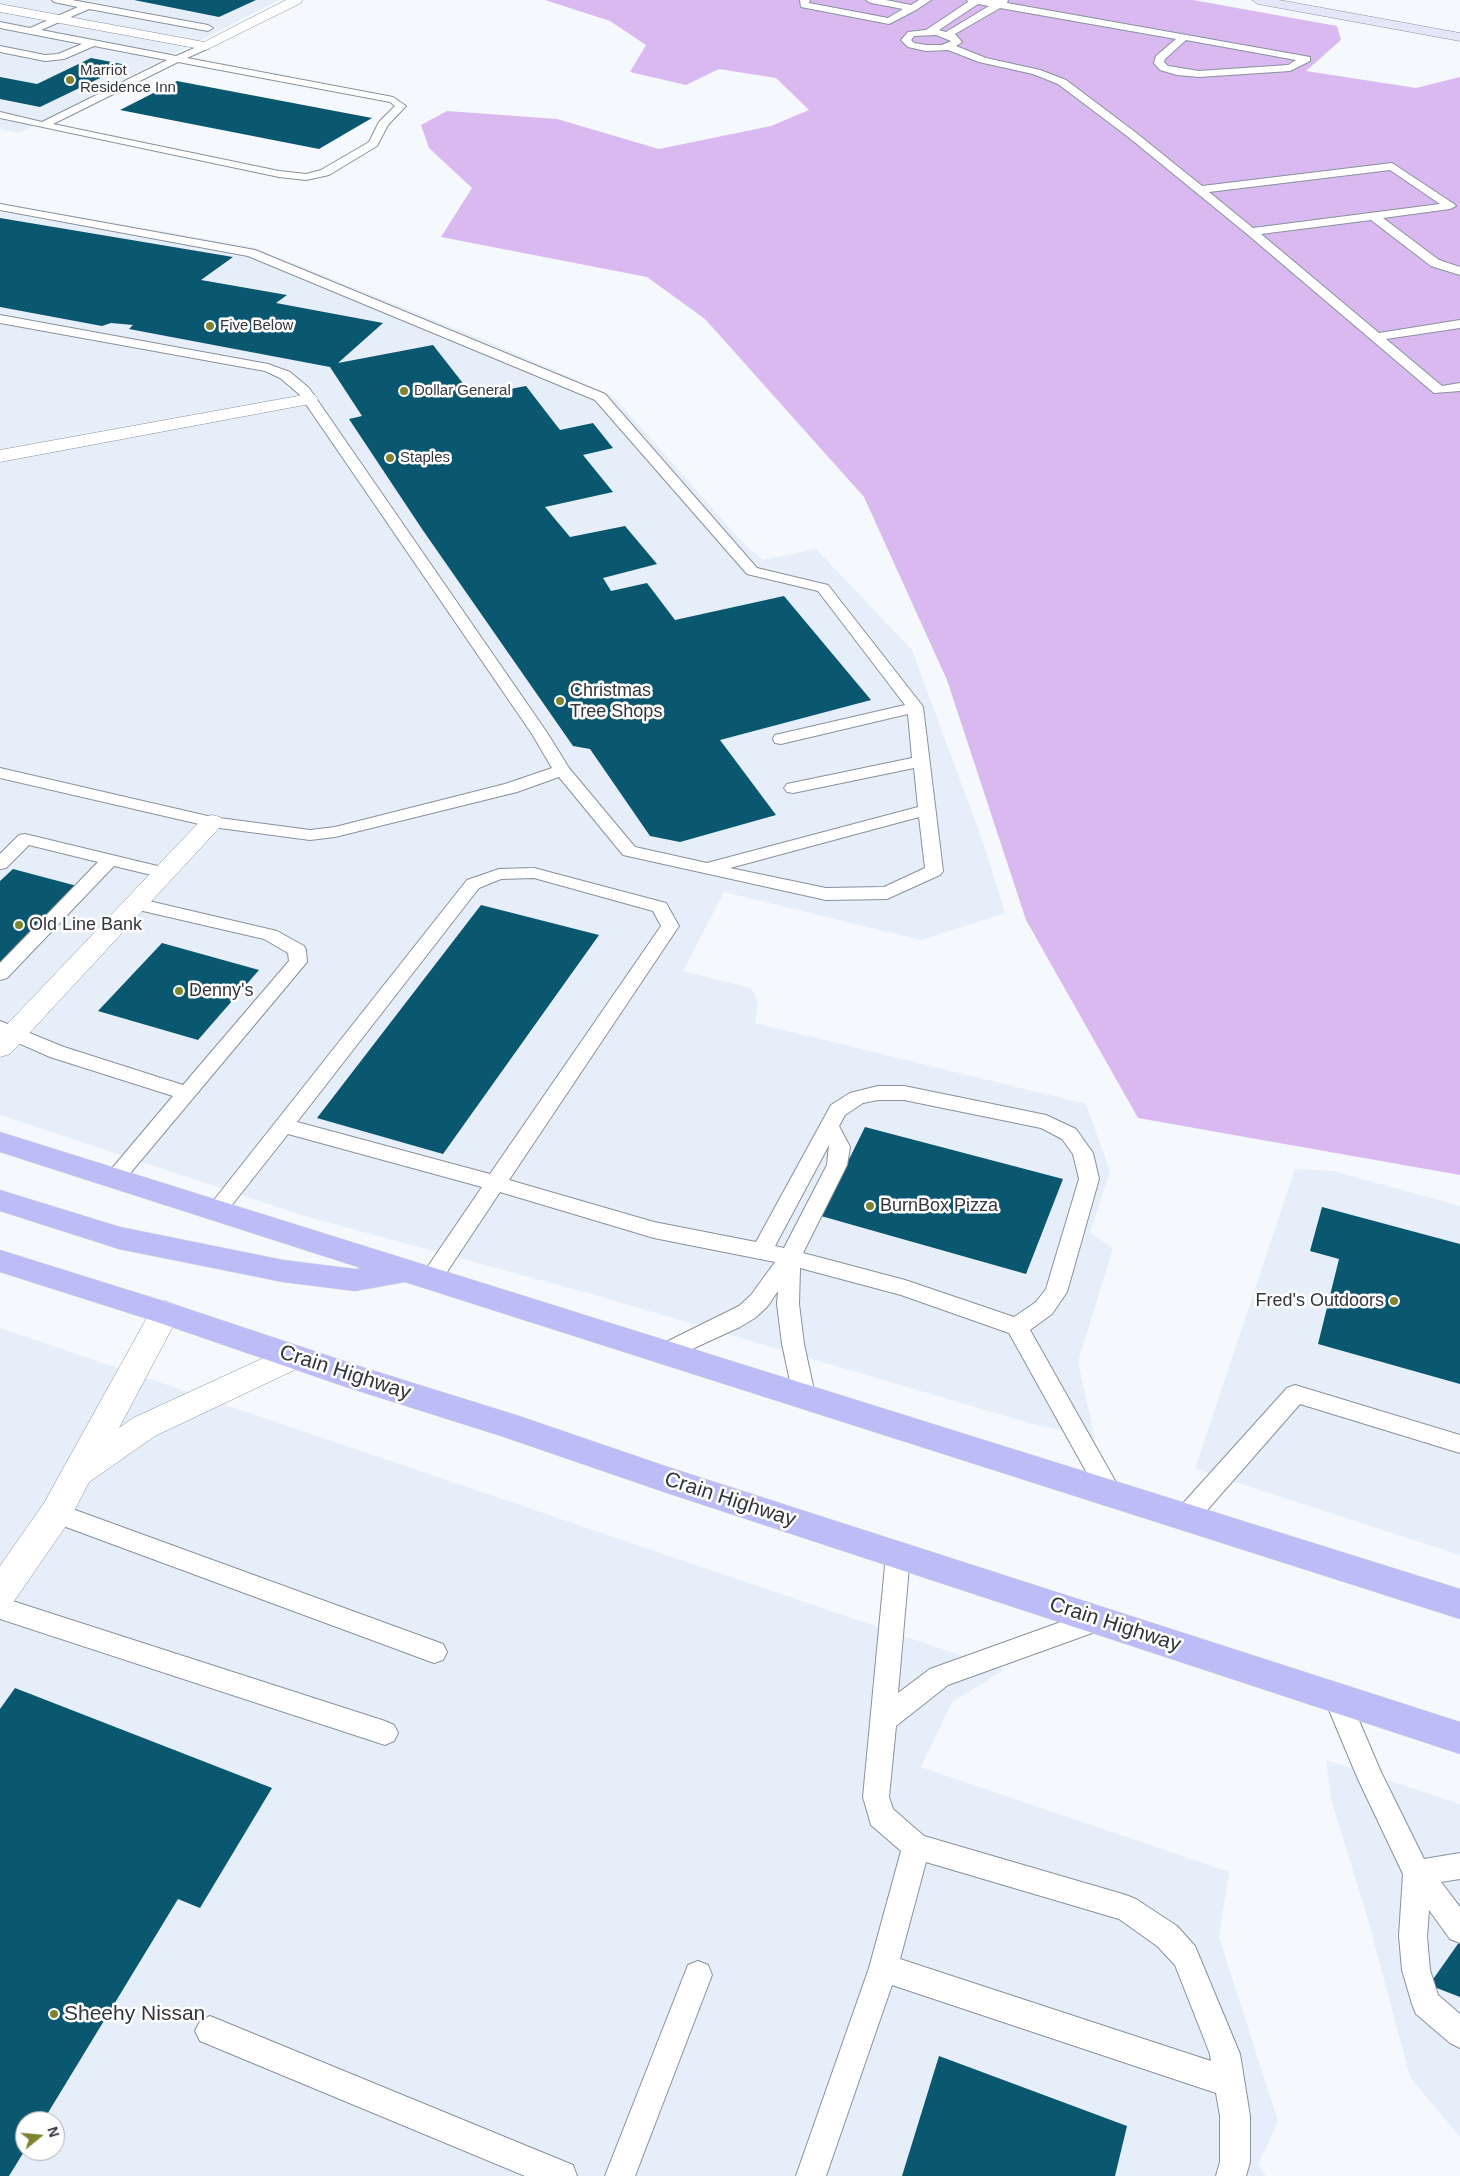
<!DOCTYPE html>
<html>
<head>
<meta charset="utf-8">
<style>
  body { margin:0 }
  #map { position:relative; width:1460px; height:2176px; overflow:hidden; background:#f5f9fe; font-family:Arial,sans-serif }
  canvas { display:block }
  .north { position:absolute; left:15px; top:2111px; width:50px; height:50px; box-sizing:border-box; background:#fff; border:1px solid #adaeb0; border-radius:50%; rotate:73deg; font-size:14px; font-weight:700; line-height:20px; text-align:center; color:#32353a }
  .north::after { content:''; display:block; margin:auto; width:18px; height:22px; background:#7d832e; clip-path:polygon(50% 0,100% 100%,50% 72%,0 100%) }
</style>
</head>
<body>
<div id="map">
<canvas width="1460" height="2176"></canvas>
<div class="north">N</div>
</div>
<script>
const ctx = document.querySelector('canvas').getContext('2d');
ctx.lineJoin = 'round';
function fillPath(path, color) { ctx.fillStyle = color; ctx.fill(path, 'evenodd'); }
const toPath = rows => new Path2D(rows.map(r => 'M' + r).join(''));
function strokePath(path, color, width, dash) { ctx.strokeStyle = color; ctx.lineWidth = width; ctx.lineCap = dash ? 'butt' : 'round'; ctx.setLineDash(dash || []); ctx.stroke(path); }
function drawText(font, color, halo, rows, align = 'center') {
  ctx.font = font + ' Arial,sans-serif'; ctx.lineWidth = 5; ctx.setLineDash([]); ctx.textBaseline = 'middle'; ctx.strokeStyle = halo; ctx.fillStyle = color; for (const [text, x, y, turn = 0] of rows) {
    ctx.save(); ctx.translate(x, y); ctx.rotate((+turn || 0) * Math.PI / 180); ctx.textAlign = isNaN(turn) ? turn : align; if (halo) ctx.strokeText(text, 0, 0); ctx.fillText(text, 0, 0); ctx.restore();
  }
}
const built = toPath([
  [0,0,279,0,19,133,0,129],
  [0,201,5,204,253,247,496,345,613,396,745,545,763,560,816,549,912,650,984,845,1005,913,921,940,724,892,683,971,751,988,758,1001,755,1023,1086,1104,1110,1171,1090,1233,1113,1248,1078,1362,1095,1439,1026,1422,588,1293,308,1217,0,1115],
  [1295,1169,1333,1171,1460,1206,1460,1555,1195,1469],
  [0,1328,1004,1670,952,1702,921,1767,1229,1872,1219,1937,1278,2121,1258,2165,1266,2176,0,2176],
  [25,2121,55,2121,55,2151,25,2151],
  [1326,1760,1460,1804,1460,2137,1410,2077,1367,1916,1331,1799]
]);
const green = toPath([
  [545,0,1193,0,1337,26,1341,40,1306,71,1416,88,1460,77,1460,1175,1138,1118,1026,920,947,680,864,497,705,319,647,277,441,237,472,188,429,148,421,125,447,111,557,119,659,149,771,126,809,110,776,78,719,69,686,85,630,72,646,45,610,21]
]);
const building = toPath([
  [134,0,256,0,219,17],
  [91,58,127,65,40,107,0,99,0,77,37,84],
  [177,81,372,118,319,149,120,110],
  [0,218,233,257,201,280,287,295,276,303,383,323,338,363,433,345,473,396,526,386,560,430,593,423,613,448,583,455,613,492,545,507,570,537,625,526,657,564,603,578,611,591,647,583,675,620,784,596,871,700,720,740,776,815,680,842,650,836,590,749,573,746,422,529,349,419,362,416,330,367,129,329,133,325,111,323,102,326,0,307],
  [13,869,77,886,0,964,0,881],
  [481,905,599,935,443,1154,317,1118],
  [162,943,259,970,198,1040,98,1011],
  [865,1127,1063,1179,1026,1274,821,1216],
  [1322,1207,1460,1244,1460,1384,1318,1344,1339,1259,1310,1251],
  [15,1688,272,1788,200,1908,178,1899,43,2121,25,2121,25,2150,9,2176,0,2176,0,1709],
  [1460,1941,1460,1997,1429,1985],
  [939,2056,1127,2126,1115,2176,902,2176]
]);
const service = toPath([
  [52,0,72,0,208,25,213,28,208,31,89,9,41,30,176,56,206,43,211,46,209,48,187,58,393,97,406,106,388,125,377,146,329,175,306,180,279,177,0,118,0,112,42,122,167,60,94,46,64,59,45,61,0,52,0,46,45,55,58,54,82,44,0,28,0,22,30,28,78,7,54,2,52,0],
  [178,62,390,102,395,106,379,122,369,142,321,170,306,174,279,171,53,124,178,62],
  [800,0,810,0,809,3,888,18,903,9,871,3,866,0,886,0,911,5,919,0,931,0,916,10,889,24,801,7,800,0],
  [967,0,1008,0,1007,3,1310,57,1310,61,1290,71,1199,77,1177,75,1160,70,1154,63,1156,56,1176,39,1000,8,955,34,962,42,956,46,986,58,1040,70,1066,80,1135,132,1202,186,1392,163,1454,204,1456,206,1450,209,1383,218,1439,260,1460,267,1460,275,1431,266,1371,220,1261,234,1379,333,1460,320,1460,328,1386,339,1442,386,1460,383,1460,391,1434,393,1247,234,1127,136,1058,84,1033,74,979,62,948,50,926,51,908,47,901,40,908,32,926,30,968,2,967,0],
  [978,4,989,6,946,32,939,30,978,4],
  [936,35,951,41,942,45,926,45,914,43,911,40,914,36,936,35],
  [1186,40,1296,60,1288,65,1199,71,1168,66,1164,62,1165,59,1186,40],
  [1390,170,1440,204,1253,228,1209,192,1390,170],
  [0,204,255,250,605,394,757,568,828,585,921,704,923,707,943,871,940,875,887,899,826,900,623,855,559,777,517,792,335,837,310,840,212,827,0,778,0,768,212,817,310,830,335,827,505,784,552,768,532,734,299,394,280,378,265,371,0,323,0,315,268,364,290,372,309,388,548,734,569,768,635,847,707,863,918,807,914,768,793,793,787,792,784,788,787,784,912,758,908,714,781,744,775,743,773,739,775,735,905,705,818,591,747,574,595,400,248,256,0,210,0,204],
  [919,817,925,868,884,887,826,888,730,868,919,817],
  [25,834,170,869,173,873,170,877,164,878,114,866,7,978,0,980,0,963,98,862,29,845,6,868,0,869,0,854,19,835,25,834],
  [534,868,666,903,679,926,509,1180,654,1222,756,1242,831,1105,850,1093,878,1086,904,1086,1046,1115,1076,1129,1093,1153,1099,1179,1067,1292,1052,1314,1030,1330,1118,1486,1122,1493,1118,1500,1110,1503,1102,1500,1009,1333,901,1295,800,1268,799,1304,804,1344,815,1395,812,1401,804,1404,796,1401,793,1395,782,1344,777,1304,778,1291,767,1307,755,1318,740,1327,666,1361,658,1358,655,1352,658,1346,739,1306,751,1295,775,1262,654,1238,500,1192,439,1284,431,1286,423,1284,420,1278,482,1187,288,1134,224,1215,217,1218,210,1215,206,1210,210,1205,467,880,499,869,534,868],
  [534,878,653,911,661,926,490,1174,297,1122,479,888,501,879,534,878],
  [878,1100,904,1100,1041,1128,1062,1139,1073,1154,1079,1179,1046,1289,1036,1302,1014,1317,905,1280,803,1253,847,1165,850,1147,839,1126,845,1115,863,1103,878,1100],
  [829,1145,827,1165,784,1248,775,1246,829,1145],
  [136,898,277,931,304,946,306,950,307,962,122,1183,115,1185,108,1183,105,1178,108,1173,173,1096,50,1057,0,1035,0,1021,64,1047,183,1085,289,961,288,953,264,939,130,908,127,904,130,900,136,898],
  [1295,1385,1460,1435,1460,1453,1300,1404,1195,1524,1186,1527,1177,1524,1174,1517,1177,1510,1287,1388,1295,1385],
  [56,1503,443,1644,447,1652,443,1660,434,1663,47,1520,44,1513,47,1506,56,1503],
  [898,1545,907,1548,910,1555,898,1693,930,1669,1097,1609,1106,1612,1110,1620,1106,1628,948,1685,896,1726,889,1797,893,1809,924,1836,1126,1895,1136,1899,1177,1926,1195,1946,1240,2054,1250,2116,1250,2162,1246,2176,1216,2176,1220,2162,1220,2116,1216,2093,892,1985,826,2176,796,2176,869,1968,901,1851,871,1825,863,1797,886,1555,889,1548,898,1545],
  [926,1862,1119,1919,1157,1946,1175,1965,1210,2054,1211,2061,900,1959,926,1862],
  [0,1597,385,1721,394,1725,398,1733,394,1741,385,1745,0,1619,0,1597],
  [1337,1687,1346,1690,1381,1772,1424,1859,1460,1853,1460,1879,1441,1882,1460,1907,1460,1943,1450,1939,1429,1910,1427,1936,1430,1970,1438,1995,1460,2014,1460,2048,1450,2043,1416,2014,1412,2004,1402,1970,1399,1936,1403,1874,1357,1777,1324,1698,1328,1690,1337,1687],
  [698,1961,708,1965,712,1975,635,2176,605,2176,688,1965,698,1961],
  [210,2016,573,2165,577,2176,525,2176,200,2041,195,2031,200,2021,210,2016]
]);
const minor = toPath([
  [286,0,302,0,301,3,206,50,0,12,0,4,204,42,286,0],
  [309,394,315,395,318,399,315,403,0,462,0,450,309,394],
  [212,815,220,817,224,822,220,827,10,1054,0,1057,0,1032,204,817,212,815],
  [165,1301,176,1305,180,1313,119,1428,133,1418,283,1349,294,1345,305,1349,310,1357,305,1365,155,1436,89,1482,68,1523,12,1604,0,1609,0,1566,44,1503,154,1305,165,1301]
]);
const secondary = toPath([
  [1252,0,1279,0,1460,33,1460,41,1258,4,1252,0]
]);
const trunk = toPath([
  [0,1132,1460,1589,1460,1619,405,1282,355,1291,283,1282,119,1249,0,1211,0,1190,120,1227,283,1260,355,1269,361,1268,0,1152,0,1132],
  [0,1250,176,1305,362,1367,519,1416,668,1467,1460,1722,1460,1754,664,1492,501,1436,346,1387,154,1321,0,1272,0,1250]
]);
const markers = [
  [70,80,5,"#7d832e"],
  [210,326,5,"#7d832e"],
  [404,391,5,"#7d832e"],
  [390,458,5,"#7d832e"],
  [560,701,5,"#7d832e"],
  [19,925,5,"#7d832e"],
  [179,991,5,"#7d832e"],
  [870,1206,5,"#7d832e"],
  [1394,1301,5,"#7d832e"],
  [54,2014,5,"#7d832e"]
];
const farPoinames = [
  ["Marriot",80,71],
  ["Residence Inn",80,88],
  ["Five Below",220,326],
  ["Dollar General",414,391],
  ["Staples",400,458]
];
const poiNames = [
  ["Christmas",570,691],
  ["Tree Shops",570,712],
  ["Old Line Bank",29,925],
  ["Denny's",189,991],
  ["BurnBox Pizza",880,1206],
  ["Fred's Outdoors",1384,1301,"right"]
];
const nearStreetnames = [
  ["Crain Highway",345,1373,18],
  ["Crain Highway",730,1500,18],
  ["Crain Highway",1115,1625,18]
];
const nearPoinames = [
  ["Sheehy Nissan",64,2014]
];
fillPath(built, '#e5eef9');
fillPath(green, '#dab9f0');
fillPath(building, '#0a5770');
strokePath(service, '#88919c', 2);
strokePath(minor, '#88919c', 1);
strokePath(secondary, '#88919c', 1);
strokePath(trunk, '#d6d7d8', 1);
fillPath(service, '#fff');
fillPath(minor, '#fff');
fillPath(secondary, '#e6e6fb');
fillPath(trunk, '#bcbcf6');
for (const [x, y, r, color] of markers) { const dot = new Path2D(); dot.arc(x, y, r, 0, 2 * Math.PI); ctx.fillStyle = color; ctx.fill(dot); strokePath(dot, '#fff', 2); }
drawText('15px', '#32353a', '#fff', farPoinames, 'left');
drawText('18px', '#32353a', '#fff', poiNames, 'left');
drawText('21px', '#32353a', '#fff', nearStreetnames);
drawText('21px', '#32353a', '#fff', nearPoinames, 'left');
</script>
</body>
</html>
